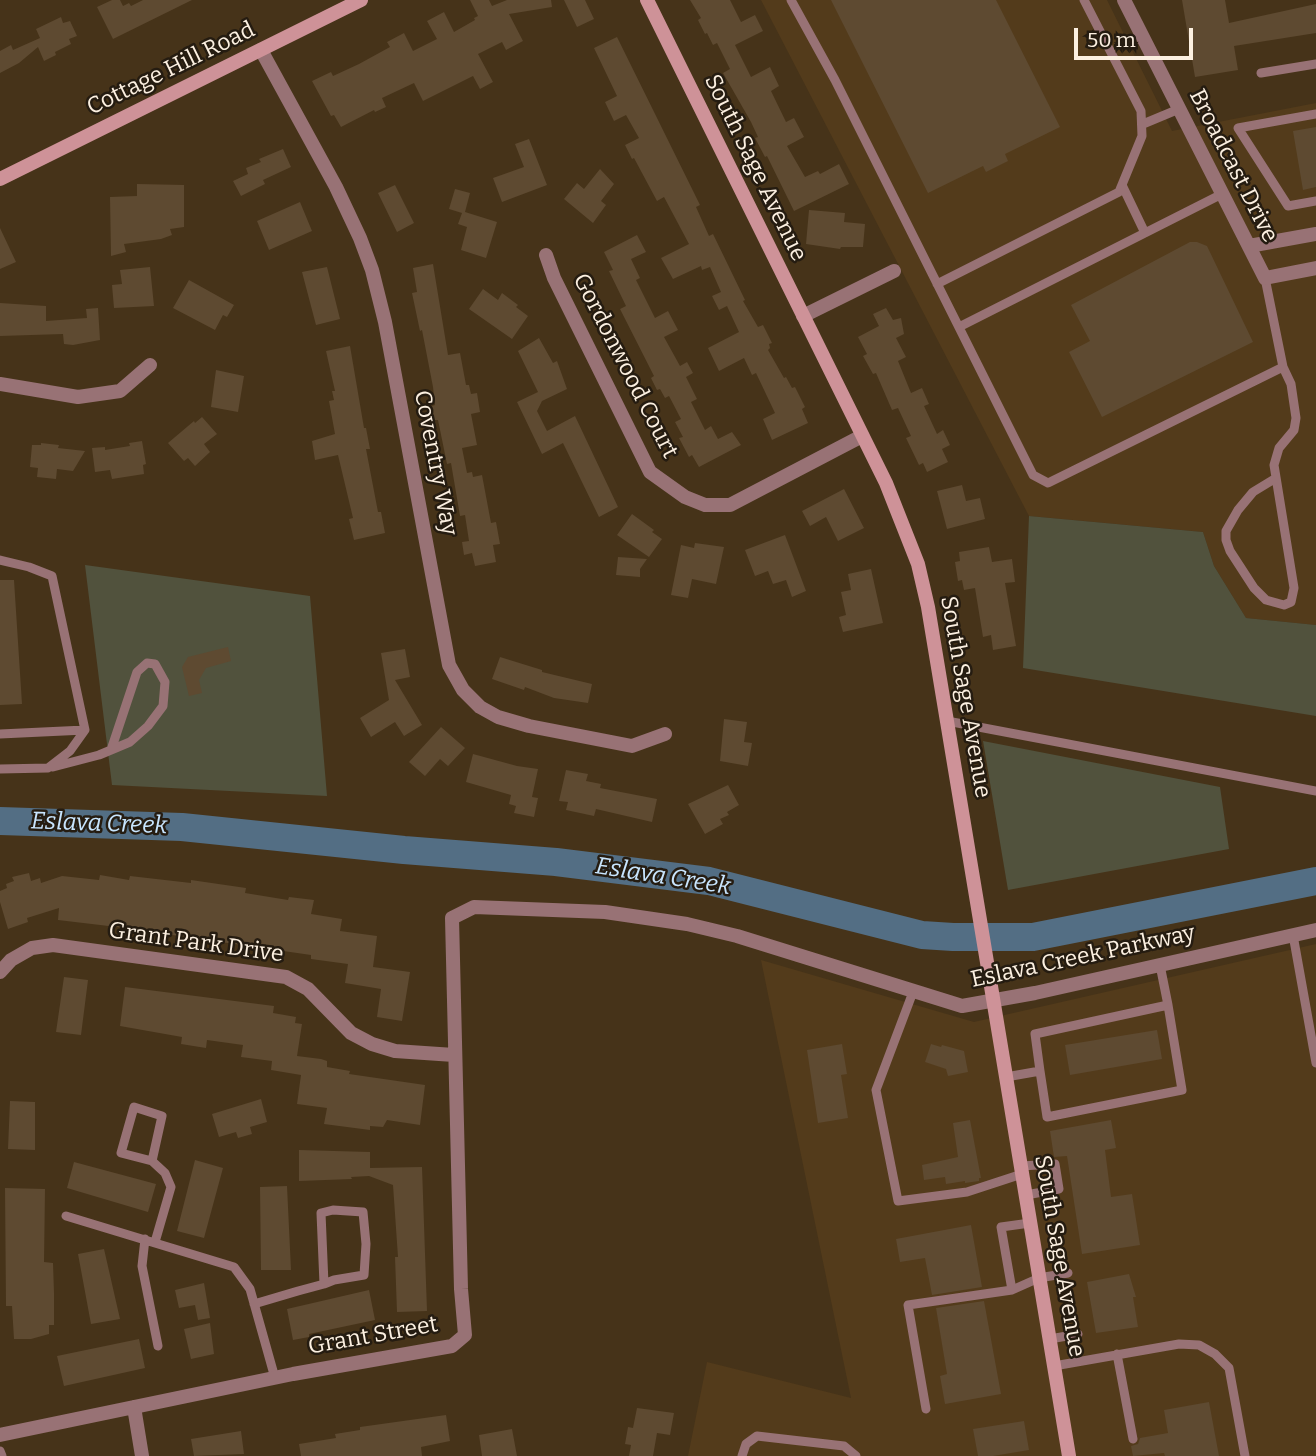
<!DOCTYPE html>
<html>
<head>
<meta charset="utf-8">
<style>
  body { margin:0 }
  #map { position:relative; width:1316px; height:1456px; overflow:hidden; background:#463319; font-family:Bitter,serif }
  canvas { display:block }
  .scale { position:absolute; left:1074px; top:28px; width:119px; height:32px; box-sizing:border-box; border:4px solid #fcf0e1; border-top:0; padding-left:9px; font-size:21px; line-height:24px; white-space:nowrap; color:#fcf0e1; -webkit-text-stroke:5px #251c11; paint-order:stroke }
</style>
</head>
<body>
<div id="map">
<canvas width="1316" height="1456"></canvas>
<div class="scale">50 m</div>
</div>
<script>
const ctx = document.querySelector('canvas').getContext('2d');
ctx.lineJoin = 'round';
function fillPath(path, color) { ctx.fillStyle = color; ctx.fill(path, 'evenodd'); }
const toPath = rows => new Path2D(rows.map(r => 'M' + r).join(''));
function strokePath(path, color, width, dash) { ctx.strokeStyle = color; ctx.lineWidth = width; ctx.lineCap = dash ? 'butt' : 'round'; ctx.setLineDash(dash || []); ctx.stroke(path); }
function drawText(font, color, halo, rows, align = 'center') {
  ctx.font = font + ' Bitter,serif'; ctx.lineWidth = 5; ctx.setLineDash([]); ctx.textBaseline = 'middle'; ctx.strokeStyle = halo; ctx.fillStyle = color; for (const [text, x, y, turn = 0] of rows) {
    ctx.save(); ctx.translate(x, y); ctx.rotate((+turn || 0) * Math.PI / 180); ctx.textAlign = isNaN(turn) ? turn : align; if (halo) ctx.strokeText(text, 0, 0); ctx.fillText(text, 0, 0); ctx.restore();
  }
}
const built = toPath([
  [761,0,1107,0,1172,131,1316,103,1316,625,1246,618,1214,566,1203,532,1029,516],
  [1316,944,1316,1456,688,1456,707,1362,851,1398,761,960,974,1022]
]);
const green = toPath([
  [1029,516,1203,532,1214,566,1246,618,1316,625,1316,716,1023,668],
  [85,565,310,596,327,796,112,785],
  [983,741,1220,787,1229,849,1008,890]
]);
const river = toPath([
  [0,821,182,827,404,850,556,862,709,881,922,935,953,937,1033,937,1316,881]
]);
const building = toPath([
  [112,0,120,0,123,6,129,3,131,6,143,0,192,0,113,39,97,7],
  [470,0,489,0,492,6,507,0,551,0,552,7,509,14,523,41,506,50,502,42,478,54,493,82,480,89,473,76,423,101,414,83,382,98,386,107,375,112,374,110,341,127,334,115,331,116,312,81,331,72,333,76,359,64,390,47,387,42,404,33,413,51,437,39,427,21,444,12,454,32,475,20,474,18,478,16],
  [564,0,585,0,594,19,577,27],
  [690,0,730,0,741,22,755,15,763,31,735,45,751,77,770,67,779,86,771,91,786,122,794,118,804,137,787,146,805,177,818,171,820,174,839,164,849,184,794,211,767,156,765,157,755,138,758,137,751,122,723,73,730,69,717,43,713,45,707,33,705,34,698,20,701,18],
  [831,0,996,0,1060,127,1005,154,1008,161,986,172,983,166,928,193],
  [1182,0,1225,0,1229,23,1316,4,1316,33,1234,46,1238,70,1195,77],
  [61,17,63,23,70,21,77,36,69,39,71,44,55,52,56,55,44,61,38,47,19,63,0,73,0,51,11,45,13,50,40,38,36,29],
  [617,37,700,205,696,207,709,236,713,234,745,300,743,301,758,327,763,325,772,343,769,344,770,348,768,350,784,378,786,377,792,388,795,387,805,407,802,409,808,423,772,440,763,419,775,413,756,373,752,375,744,358,719,371,708,348,739,332,727,306,719,310,712,296,721,292,710,267,702,270,701,266,673,279,661,258,689,244,664,197,657,201,634,158,632,159,625,145,639,138,626,115,614,121,605,102,617,96,594,48],
  [1316,127,1316,187,1303,190,1293,131],
  [529,139,547,185,502,202,493,178,524,167,515,144],
  [283,149,291,167,263,180,265,184,241,196,233,181,248,174,246,168,261,162,259,159],
  [600,169,614,184,601,201,606,205,593,223,564,199,577,183,584,189],
  [137,184,184,185,184,227,170,229,172,235,161,239,124,244,126,252,111,256,110,197,137,196],
  [395,185,414,223,397,232,378,193],
  [455,189,470,193,465,212,497,222,486,258,461,250,467,227,458,224,462,213,449,209],
  [300,202,312,231,269,250,257,221],
  [809,210,845,213,844,222,865,224,863,247,841,247,840,249,806,244],
  [0,228,16,262,0,269],
  [637,235,646,252,631,259,640,278,636,280,655,318,668,311,678,330,664,337,680,366,687,362,693,373,686,377,697,399,691,402,705,430,711,426,718,439,732,432,741,445,699,467,692,455,689,457,679,438,683,437,675,422,681,419,669,396,665,398,660,389,657,390,651,378,654,376,620,309,626,306,609,271,613,270,604,252],
  [1190,242,1197,242,1207,246,1253,342,1102,417,1069,352,1090,341,1071,305],
  [433,264,448,355,460,353,466,385,469,385,471,394,477,393,480,412,471,414,477,445,462,448,467,473,472,472,473,477,482,475,491,523,496,522,500,544,493,545,496,562,475,566,472,553,464,555,462,542,469,541,465,515,460,516,451,463,447,464,438,420,434,420,432,406,435,405,433,387,422,330,420,331,412,293,417,292,413,268],
  [150,267,154,306,114,308,112,285,122,284,120,270],
  [327,267,340,319,316,325,302,272],
  [189,280,234,305,227,317,223,315,215,330,173,308],
  [483,289,498,300,502,293,518,305,516,307,528,316,512,339,469,309],
  [0,303,46,306,46,321,87,318,86,309,98,308,100,340,73,345,64,344,63,334,0,336],
  [886,308,893,320,901,318,904,334,896,338,906,357,898,361,911,393,922,388,929,404,924,406,937,434,943,430,950,445,942,449,948,462,927,472,923,463,919,465,906,438,911,436,898,408,892,410,876,373,873,374,863,356,867,354,858,337,879,326,873,314],
  [539,338,553,363,557,361,567,389,542,401,537,411,547,431,575,416,618,507,599,517,563,443,542,454,517,402,538,392,518,351],
  [350,346,364,428,366,428,370,449,366,449,378,512,381,512,385,533,354,540,349,519,353,518,338,455,315,460,312,441,335,434,329,401,334,400,332,391,335,391,326,351],
  [216,370,244,376,238,412,211,407],
  [202,417,217,434,204,444,210,452,195,466,188,458,184,461,168,443,194,421,195,423],
  [142,441,146,464,143,465,144,474,112,479,110,470,95,472,92,448,105,447,105,450,130,446,129,443],
  [41,443,59,445,58,448,85,451,73,471,57,469,56,479,37,477,38,468,30,467,32,445,41,445],
  [962,485,966,501,980,498,985,519,947,529,937,491],
  [844,489,864,528,838,541,826,517,810,526,802,511],
  [632,514,654,530,652,532,662,539,649,557,617,535],
  [785,535,806,591,792,597,786,580,773,584,768,571,755,576,745,550],
  [695,543,724,547,716,584,692,579,688,598,671,595,681,545,694,548],
  [989,547,992,562,1012,559,1015,582,1005,583,1016,646,993,650,991,635,983,637,975,588,964,590,962,580,958,581,955,562,960,561,959,552],
  [618,557,647,559,640,569,640,577,616,575],
  [871,569,883,623,843,632,839,617,846,615,841,592,851,590,848,574],
  [0,580,14,580,22,704,0,705],
  [228,647,231,661,206,668,199,680,202,693,189,696,182,667,188,657],
  [405,649,410,677,395,680,422,725,404,736,395,722,371,737,360,718,389,700,381,653],
  [500,657,542,670,542,672,592,684,588,703,554,698,525,687,524,690,492,679],
  [724,719,747,722,744,742,752,743,748,766,720,761],
  [441,727,465,748,448,766,440,759,425,776,409,762],
  [473,754,517,766,538,769,532,797,538,798,534,817,514,813,516,806,509,804,511,795,466,782],
  [566,770,588,774,586,781,601,784,600,788,657,799,652,822,596,809,594,816,566,810,568,802,559,801],
  [728,785,739,805,727,812,729,815,720,819,723,824,705,834,688,804],
  [29,873,31,881,40,878,41,883,62,876,99,880,100,875,129,880,130,876,191,883,191,880,246,888,245,893,288,900,289,897,314,900,311,914,342,919,340,931,377,936,373,967,410,972,402,1021,377,1017,381,989,345,983,348,964,311,959,311,955,117,927,58,920,59,908,27,918,28,922,8,929,0,902,0,891,7,888,6,884,14,881,12,877],
  [64,977,88,980,81,1035,56,1032],
  [125,987,274,1006,273,1013,296,1017,295,1023,302,1024,297,1056,321,1059,327,1061,327,1067,350,1071,349,1074,425,1085,420,1125,387,1120,383,1127,370,1126,370,1130,324,1124,327,1108,297,1104,301,1075,271,1070,272,1061,241,1057,243,1045,207,1040,206,1048,181,1044,182,1037,120,1026],
  [1157,1030,1162,1059,1070,1075,1065,1045],
  [842,1044,847,1074,841,1075,848,1118,818,1123,807,1050],
  [931,1044,941,1047,942,1045,964,1051,968,1072,948,1076,946,1069,925,1062],
  [261,1099,267,1122,250,1127,252,1134,238,1138,236,1132,219,1137,212,1114],
  [10,1101,35,1102,35,1150,8,1149],
  [970,1120,981,1178,979,1178,979,1181,965,1183,965,1181,946,1184,945,1177,924,1180,922,1165,958,1157,953,1123],
  [1111,1120,1116,1148,1105,1150,1111,1197,1132,1194,1140,1245,1082,1254,1067,1156,1054,1157,1050,1131],
  [299,1150,370,1152,370,1168,422,1167,427,1311,397,1312,395,1257,398,1257,393,1185,369,1176,351,1177,352,1179,299,1181],
  [195,1160,223,1168,204,1238,177,1231],
  [74,1162,156,1184,148,1212,67,1188],
  [287,1186,291,1270,261,1270,260,1187],
  [5,1188,45,1189,44,1262,53,1263,54,1293,54,1325,49,1325,49,1334,31,1339,14,1339,12,1306,6,1306],
  [971,1225,982,1287,932,1295,925,1258,900,1262,896,1239],
  [104,1249,120,1319,91,1324,78,1254],
  [1129,1274,1136,1297,1133,1297,1138,1327,1096,1333,1087,1282],
  [204,1283,210,1318,198,1320,195,1305,179,1308,175,1290],
  [369,1290,375,1320,309,1334,309,1337,293,1340,287,1309],
  [984,1301,1001,1394,945,1404,940,1376,947,1374,936,1308],
  [210,1323,214,1354,191,1359,184,1329],
  [139,1339,145,1368,64,1386,57,1356],
  [1209,1402,1219,1456,1165,1456,1164,1453,1133,1456,1131,1446,1138,1444,1140,1438,1168,1433,1164,1410],
  [637,1408,674,1413,670,1435,657,1433,653,1456,629,1456,631,1445,625,1444,628,1427,633,1428],
  [446,1415,450,1441,421,1447,422,1456,301,1456,299,1444,336,1438,335,1434,360,1430,360,1427],
  [1024,1421,1029,1450,993,1456,978,1456,973,1429],
  [512,1429,517,1456,482,1456,479,1435],
  [241,1431,244,1454,194,1456,191,1439]
]);
const lane = toPath([
  [791,0,835,80,1033,475,1048,483,1283,367,1265,278],
  [1261,73,1316,64],
  [1316,114,1238,128,1288,206,1316,201],
  [1143,124,1179,109],
  [1122,185,1145,233],
  [937,284,1119,192,1142,136,1141,111,1084,0],
  [959,327,1222,194],
  [1276,478,1253,492,1238,510,1226,531,1226,540,1230,551,1254,588,1266,600,1284,605,1291,602,1294,588,1274,465,1279,448,1294,430,1296,418,1291,384,1283,367],
  [0,560,29,567,52,576,85,730,70,751,48,768,0,769],
  [947,721,1316,791],
  [0,734,85,730],
  [53,767,99,755,111,750,130,742,148,726,163,706,165,682,155,664,147,663,137,672,111,750],
  [1293,935,1316,1063],
  [1160,965,1168,1005],
  [913,992,876,1090,898,1201,967,1192,1022,1174],
  [1006,1077,1040,1071,1047,1117,1182,1090,1168,1005,1035,1034,1040,1071],
  [152,1161,121,1153,134,1107,162,1116,152,1161,165,1173,171,1187,155,1242],
  [1021,1166,1055,1164,1059,1189,1026,1195],
  [66,1216,234,1267,250,1289,275,1378],
  [145,1239,142,1266,158,1346],
  [1012,1290,1001,1227,1030,1223],
  [254,1304,298,1291,324,1284,334,1280,364,1275,366,1244,363,1212,333,1210,321,1213,324,1284],
  [1050,1339,1078,1334],
  [1117,1354,1133,1439],
  [1054,1366,1179,1344,1199,1345,1215,1354,1229,1368,1245,1456],
  [926,1409,908,1305,1012,1290,1039,1278,1068,1273],
  [0,1451,2,1456],
  [742,1456,746,1444,757,1436,844,1446,856,1456]
]);
const street = toPath([
  [1124,0,1265,278,1316,268],
  [261,50,336,187,360,238,372,270,385,322,449,665,463,690,480,707,498,717,529,726,632,746,665,734],
  [1249,246,1316,234],
  [546,255,554,278,650,472,685,497,705,505,730,505,862,436],
  [803,316,894,271],
  [0,384,78,397,120,391,150,365],
  [0,972,11,960,32,948,53,945,286,977,308,989,351,1033,372,1044,395,1051,454,1055],
  [134,1407,142,1456],
  [0,1435,293,1374,452,1346,465,1335,461,1289,452,918,474,907,605,912,687,924,737,936,962,1006,1035,993,1316,930]
]);
const secondary = toPath([
  [647,0,886,483,918,564,928,607,1069,1456],
  [0,179,361,0]
]);
const streetNames = [
  ["Cottage Hill Road",171,69,-26],
  ["Broadcast Drive",1233,166,63],
  ["South Sage Avenue",755,168,64],
  ["Gordonwood Court",625,366,63],
  ["Coventry Way",435,463,79],
  ["South Sage Avenue",965,697,80],
  ["Grant Park Drive",196,943,8],
  ["Eslava Creek Parkway",1083,957,-12],
  ["South Sage Avenue",1059,1256,80],
  ["Grant Street",373,1336,-10]
];
const waterNames = [
  ["Eslava Creek",99,824,2],
  ["Eslava Creek",663,877,9]
];
fillPath(built, '#533b1b');
fillPath(green, '#51523d');
strokePath(river, '#536e84', 28);
fillPath(building, '#5e4a31');
strokePath(lane, '#987275', 9);
strokePath(street, '#987275', 14);
strokePath(secondary, '#ce9298', 14);
drawText('23px', '#fcf0e1', '#251c11', streetNames);
drawText('italic 24px', '#c8e5fe', '#251c11', waterNames);
</script>
</body>
</html>
